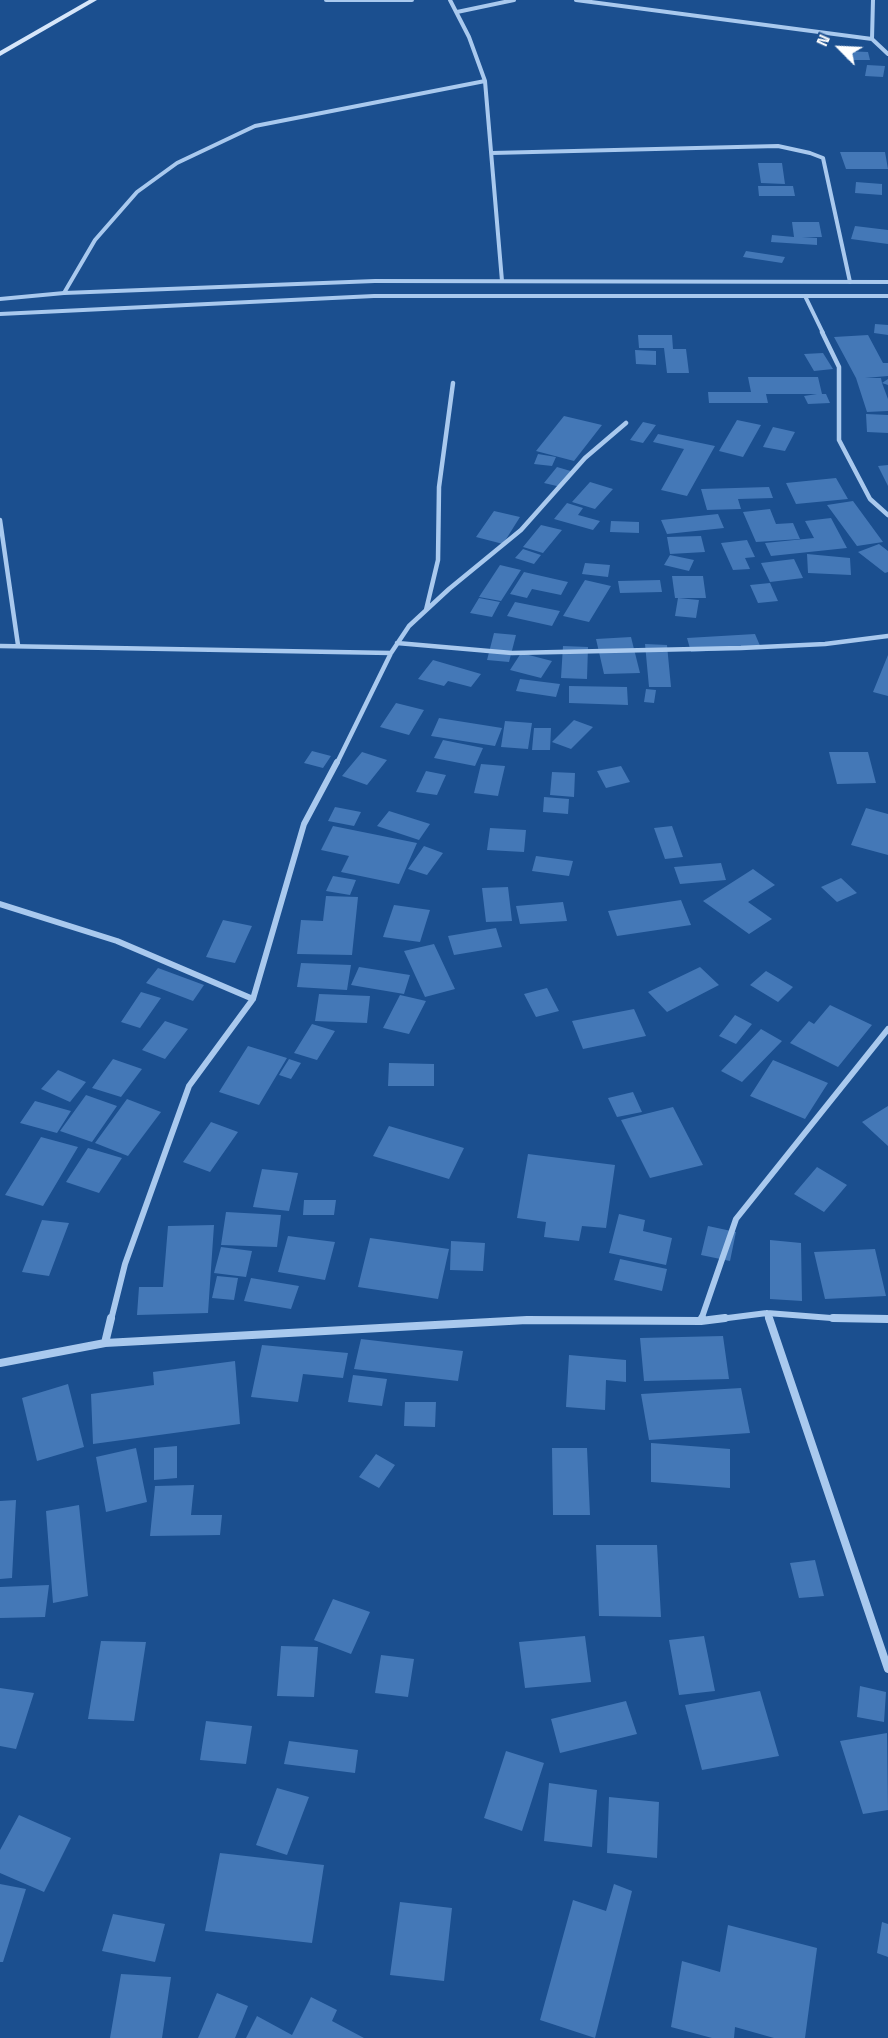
<!DOCTYPE html>
<html>
<head>
<meta charset="utf-8">
<style>
  body { margin:0 }
  #map { position:relative; width:888px; height:2038px; overflow:hidden; background:#1b4f8f; font-family:"Space Grotesk",sans-serif }
  canvas { display:block }
  .north { position:absolute; left:810px; top:18px; width:60px; height:60px; -webkit-text-stroke:4px #1b4f8f; paint-order:stroke; rotate:294deg; font-size:16px; font-weight:700; line-height:24px; text-align:center; color:#fff }
  .north::after { content:''; display:block; margin:auto; width:21px; height:27px; background:#fff; clip-path:polygon(50% 0,100% 100%,50% 72%,0 100%) }
</style>
</head>
<body>
<div id="map">
<canvas width="888" height="2038"></canvas>
<div class="north">N</div>
</div>
<script>
const ctx = document.querySelector('canvas').getContext('2d');
ctx.lineJoin = 'round';
function fillPath(path, color) { ctx.fillStyle = color; ctx.fill(path, 'evenodd'); }
const toPath = rows => new Path2D(rows.map(r => 'M' + r).join(''));
function strokePath(path, color, width, dash) { ctx.strokeStyle = color; ctx.lineWidth = width; ctx.lineCap = dash ? 'butt' : 'round'; ctx.setLineDash(dash || []); ctx.stroke(path); }
const building = toPath([
  [845,51,868,52,870,60,847,60],
  [867,65,885,66,883,77,865,76],
  [840,152,885,152,888,169,846,169],
  [758,163,782,163,785,184,761,183],
  [856,182,882,184,882,195,855,193],
  [758,186,793,186,795,196,759,196],
  [792,222,819,222,822,237,802,237,817,238,817,245,771,242,772,235,794,237],
  [855,226,888,230,888,244,851,239],
  [746,251,785,257,782,263,743,257],
  [875,324,888,325,888,335,874,333],
  [638,335,672,335,673,349,686,349,689,373,667,373,664,348,639,348],
  [868,335,883,363,888,363,888,376,865,378,881,378,882,383,888,379,888,385,882,383,888,399,888,411,867,412,856,378,834,337],
  [635,350,656,351,656,365,636,364],
  [823,353,833,369,814,371,804,354],
  [748,377,818,377,822,394,826,394,830,403,808,404,804,396,817,394,766,394,768,403,709,403,708,392,751,392],
  [866,414,888,415,888,433,867,432],
  [564,416,602,425,574,461,536,451],
  [737,420,761,425,743,457,719,451],
  [643,422,656,425,643,443,630,440],
  [773,427,795,432,785,451,763,447],
  [658,434,715,446,687,496,661,490,684,449,653,442],
  [538,454,556,457,552,466,534,464],
  [888,465,888,486,878,466],
  [557,467,574,472,561,487,544,483],
  [836,478,848,499,796,504,786,483],
  [590,482,613,489,595,509,572,502],
  [769,487,773,498,738,499,741,509,707,510,701,489],
  [853,501,883,542,857,546,827,505],
  [567,503,583,508,578,515,600,521,593,530,554,519],
  [770,509,776,524,793,523,800,539,756,542,743,512],
  [494,511,520,517,503,544,476,537],
  [718,514,724,528,667,534,661,520],
  [831,518,847,548,771,556,765,543,814,538,805,521],
  [611,521,639,522,639,533,610,532],
  [541,525,562,530,543,553,523,547],
  [701,536,705,552,670,554,667,537],
  [747,540,755,557,745,558,750,569,733,570,721,543],
  [879,544,888,551,888,572,885,573,858,552],
  [523,549,541,555,534,564,515,558],
  [807,554,850,558,851,575,808,573],
  [670,555,694,560,689,571,664,565],
  [794,559,803,578,770,582,761,563],
  [585,563,610,565,608,577,582,574],
  [500,565,521,570,501,601,479,597],
  [524,572,568,582,561,595,532,589,527,598,510,594],
  [672,576,703,576,706,598,675,598],
  [585,580,611,586,589,622,563,616],
  [660,580,662,592,620,593,618,581],
  [770,583,778,601,758,603,750,585],
  [479,598,500,602,492,617,470,613],
  [678,598,699,600,696,618,675,616],
  [515,602,560,611,552,626,507,616],
  [494,633,516,635,509,662,487,660],
  [755,634,761,648,691,652,687,638],
  [631,637,640,673,604,674,596,639],
  [645,644,667,645,671,687,649,687],
  [563,646,588,647,587,679,561,678],
  [521,653,552,661,541,678,510,670],
  [888,655,888,696,873,692],
  [433,660,481,674,471,687,448,681,444,686,418,679],
  [520,679,560,684,556,697,516,691],
  [569,686,627,687,628,705,569,703],
  [646,689,656,690,654,703,644,702],
  [396,703,424,710,409,735,380,727],
  [439,718,502,728,495,746,431,736],
  [574,720,593,727,571,749,552,742],
  [505,721,532,723,528,749,501,747],
  [534,728,551,728,550,750,532,750],
  [443,740,483,748,475,766,434,758],
  [312,751,331,756,323,768,304,763],
  [362,752,387,760,367,785,342,776],
  [829,752,868,752,876,783,837,784],
  [481,764,505,766,498,796,474,793],
  [621,766,630,782,606,788,597,771],
  [426,771,446,775,437,795,416,792],
  [552,772,575,773,574,797,550,795],
  [544,797,569,799,568,814,543,812],
  [335,807,361,812,354,826,328,821],
  [866,808,888,814,888,855,851,845],
  [389,811,430,824,419,840,377,826],
  [333,826,417,843,399,884,341,872,349,856,321,850],
  [672,826,683,857,665,859,654,828],
  [490,828,526,830,524,852,487,850],
  [424,846,443,853,427,875,408,869],
  [536,856,573,861,569,876,532,871],
  [721,863,726,880,680,884,674,867],
  [753,869,775,885,748,902,772,919,749,934,703,901],
  [333,876,356,880,350,895,326,891],
  [841,878,857,893,837,902,821,887],
  [508,887,512,921,486,922,482,888],
  [326,896,358,897,352,955,297,954,301,920,323,921],
  [681,900,691,925,617,936,608,911],
  [563,902,567,921,520,924,516,906],
  [394,905,430,910,420,942,383,937],
  [223,920,252,926,235,963,206,957],
  [496,928,502,947,454,955,448,936],
  [434,944,455,989,425,997,404,951],
  [301,963,351,965,347,990,297,987],
  [359,967,410,975,404,994,351,985],
  [700,967,719,985,667,1012,648,992],
  [158,968,204,985,193,1001,146,983],
  [766,971,793,987,778,1002,750,985],
  [547,988,559,1011,536,1017,524,994],
  [141,992,161,998,140,1028,121,1022],
  [319,994,370,996,367,1023,315,1021],
  [400,995,426,1001,409,1034,383,1028],
  [830,1005,872,1025,838,1067,790,1043,809,1021,814,1024],
  [634,1009,646,1036,583,1049,572,1021],
  [735,1015,752,1024,736,1044,719,1036],
  [165,1021,188,1029,165,1059,142,1050],
  [312,1024,335,1031,317,1060,294,1053],
  [761,1029,782,1041,742,1082,721,1071],
  [248,1046,287,1058,259,1105,219,1092],
  [113,1059,142,1069,121,1097,92,1088],
  [289,1059,301,1063,291,1079,279,1075],
  [773,1060,828,1083,805,1119,750,1096],
  [389,1063,434,1064,434,1086,388,1086],
  [58,1070,86,1082,70,1102,41,1089],
  [633,1092,642,1112,617,1117,608,1098],
  [86,1095,117,1106,92,1142,60,1131],
  [127,1099,161,1112,128,1156,95,1143],
  [35,1101,71,1111,57,1133,20,1123],
  [888,1106,888,1146,862,1122],
  [673,1107,703,1165,650,1178,621,1120],
  [211,1122,238,1132,210,1172,183,1162],
  [389,1126,464,1148,449,1179,373,1156],
  [41,1137,78,1147,43,1206,5,1195],
  [88,1148,122,1158,99,1193,66,1182],
  [528,1154,615,1165,606,1228,582,1226,579,1241,544,1237,546,1222,517,1218],
  [817,1167,847,1185,824,1212,794,1194],
  [262,1169,298,1173,289,1211,253,1207],
  [304,1200,336,1200,334,1215,303,1215],
  [226,1212,281,1215,277,1247,221,1245],
  [619,1214,645,1220,643,1231,672,1238,666,1265,609,1253],
  [42,1220,69,1223,49,1276,22,1272],
  [214,1225,208,1313,137,1315,139,1287,163,1287,168,1226],
  [708,1226,736,1232,730,1261,701,1255],
  [288,1236,335,1242,325,1280,278,1272],
  [370,1238,449,1249,438,1299,358,1287],
  [770,1240,801,1243,802,1301,770,1299],
  [451,1241,485,1243,483,1271,450,1270],
  [221,1247,252,1251,246,1277,214,1273],
  [875,1249,886,1296,825,1299,814,1252],
  [620,1259,667,1269,662,1291,614,1280],
  [217,1276,238,1278,234,1300,212,1298],
  [251,1278,299,1286,291,1309,244,1301],
  [723,1336,729,1379,644,1381,640,1338],
  [361,1339,463,1351,458,1381,354,1369],
  [262,1345,348,1353,343,1378,303,1374,298,1402,251,1397],
  [569,1355,626,1360,626,1382,606,1380,605,1410,566,1407],
  [235,1361,240,1424,93,1444,91,1394,154,1385,153,1372],
  [353,1375,387,1379,382,1406,348,1402],
  [68,1384,84,1447,37,1461,22,1398],
  [741,1388,750,1433,649,1440,641,1394],
  [405,1402,436,1402,435,1427,404,1426],
  [651,1443,730,1449,730,1488,651,1482],
  [177,1446,177,1478,154,1480,154,1448],
  [136,1448,147,1502,106,1512,96,1457],
  [552,1448,587,1448,590,1515,553,1515],
  [376,1454,395,1465,379,1488,359,1477],
  [194,1485,191,1515,222,1515,220,1535,150,1536,155,1486],
  [16,1500,12,1578,0,1579,0,1501],
  [79,1505,88,1596,53,1603,46,1511],
  [596,1545,657,1545,661,1617,599,1616],
  [815,1560,824,1596,799,1598,790,1563],
  [49,1585,45,1617,0,1618,0,1587],
  [333,1599,370,1612,351,1654,314,1640],
  [585,1636,591,1682,525,1688,519,1642],
  [704,1636,715,1691,679,1695,669,1640],
  [101,1641,146,1642,134,1721,88,1719],
  [281,1646,318,1647,314,1697,277,1696],
  [381,1655,414,1659,408,1697,375,1693],
  [860,1686,886,1692,884,1722,857,1717],
  [0,1688,34,1693,16,1749,0,1746],
  [760,1691,779,1756,702,1770,685,1705],
  [626,1701,637,1734,560,1753,551,1719],
  [206,1721,252,1726,246,1764,200,1760],
  [887,1733,888,1810,863,1814,840,1741],
  [289,1741,358,1750,355,1773,284,1764],
  [506,1751,544,1763,522,1831,484,1818],
  [549,1783,597,1790,592,1847,544,1841],
  [277,1788,309,1797,287,1855,256,1845],
  [609,1797,659,1802,657,1858,607,1853],
  [19,1815,71,1838,44,1892,0,1873,0,1850],
  [220,1853,324,1865,312,1943,205,1931],
  [0,1884,26,1889,3,1962,0,1962],
  [614,1884,632,1891,595,2038,540,2020,573,1900,606,1911],
  [400,1902,452,1908,444,1981,390,1975],
  [113,1914,165,1924,155,1962,102,1951],
  [882,1922,888,1924,888,1957,877,1953],
  [728,1925,817,1948,805,2038,774,2038,735,2027,734,2038,712,2038,671,2027,682,1961,720,1972],
  [121,1974,171,1977,162,2038,110,2038],
  [217,1993,248,2006,235,2038,198,2038],
  [311,1997,337,2010,332,2021,364,2038,246,2038,257,2016,292,2035]
]);
const minorFar3 = toPath([
  [326,0,412,0],
  [576,0,872,39],
  [873,0,872,39,888,54],
  [457,12,514,0],
  [485,81,502,281],
  [492,153,778,146,810,153,823,158,850,282],
  [64,293,95,240,137,192,177,163,255,126,485,81,469,37,450,0],
  [805,296,823,333]
]);
const minorFar2 = toPath([
  [822,332,839,367,839,440,870,499,888,515],
  [0,520,18,645],
  [426,610,438,560,439,487,453,383],
  [397,643,512,653,741,648,825,644,888,636],
  [0,646,391,653],
  [337,763,391,653,409,626,449,589,521,530,585,458,626,423]
]);
const minorFar1 = toPath([
  [0,904,117,941,253,999],
  [767,1313,769,1320],
  [111,1320,125,1264,189,1086,253,999,304,824,337,762],
  [701,1320,736,1219,888,1029],
  [712,1320,767,1313,844,1319,888,1319]
]);
const minor = toPath([
  [769,1318,888,1669],
  [833,1318,888,1319],
  [701,1321,702,1318],
  [105,1343,111,1318],
  [0,1363,105,1343,527,1320,701,1321,725,1318]
]);
const tertiary = toPath([
  [375,279,888,280,888,284,375,283,64,295,0,301,0,297,64,291,375,279],
  [374,294,888,294,888,298,374,298,0,316,0,312,374,294]
]);
const secondary = toPath([
  [89,0,97,0,0,56,0,51,89,0]
]);
fillPath(building, '#4478b7');
strokePath(minorFar3, '#a9c9ee', 4);
strokePath(minorFar2, '#a9c9ee', 4.5);
strokePath(minorFar1, '#a9c9ee', 6);
strokePath(minor, '#a9c9ee', 8);
fillPath(tertiary, '#a9c9ee');
fillPath(secondary, '#d6e6fa');
</script>
</body>
</html>
